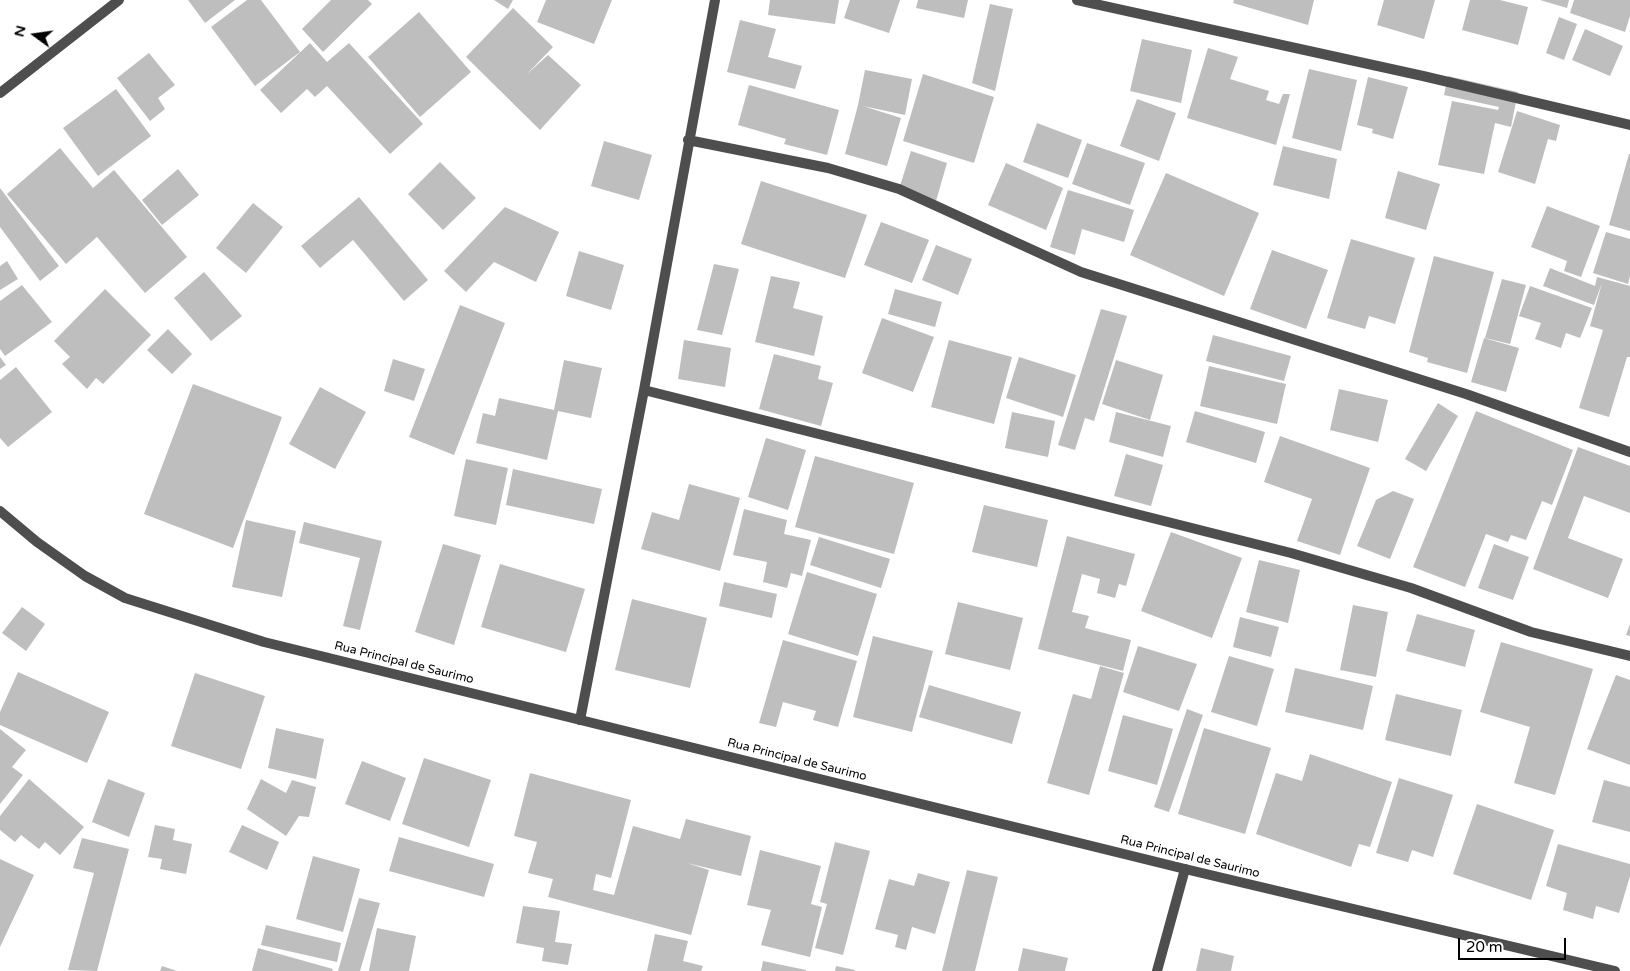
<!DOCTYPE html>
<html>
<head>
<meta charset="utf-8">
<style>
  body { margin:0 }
  #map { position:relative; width:1630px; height:971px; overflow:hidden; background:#fff; font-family:"Varela Round",sans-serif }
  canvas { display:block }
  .north { position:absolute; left:10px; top:10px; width:50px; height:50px; -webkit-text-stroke:4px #fff; paint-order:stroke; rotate:284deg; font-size:14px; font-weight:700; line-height:20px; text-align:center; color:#000 }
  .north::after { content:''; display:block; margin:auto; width:18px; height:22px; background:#000; clip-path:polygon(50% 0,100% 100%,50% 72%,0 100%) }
  .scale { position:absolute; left:1458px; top:938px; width:108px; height:22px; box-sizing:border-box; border:2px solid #000; border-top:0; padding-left:6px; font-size:15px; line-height:18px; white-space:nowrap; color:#000; -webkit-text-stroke:4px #fff; paint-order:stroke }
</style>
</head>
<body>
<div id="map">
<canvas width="1630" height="971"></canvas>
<div class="north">N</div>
<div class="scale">20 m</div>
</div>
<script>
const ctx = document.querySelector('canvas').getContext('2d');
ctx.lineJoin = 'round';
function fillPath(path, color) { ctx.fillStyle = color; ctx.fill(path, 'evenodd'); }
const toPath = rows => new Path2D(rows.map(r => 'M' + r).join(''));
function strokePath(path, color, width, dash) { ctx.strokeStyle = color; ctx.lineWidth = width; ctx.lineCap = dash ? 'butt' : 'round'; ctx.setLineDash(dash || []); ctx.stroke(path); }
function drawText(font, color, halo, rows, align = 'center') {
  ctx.font = font + ' "Varela Round",sans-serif'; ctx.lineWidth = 4; ctx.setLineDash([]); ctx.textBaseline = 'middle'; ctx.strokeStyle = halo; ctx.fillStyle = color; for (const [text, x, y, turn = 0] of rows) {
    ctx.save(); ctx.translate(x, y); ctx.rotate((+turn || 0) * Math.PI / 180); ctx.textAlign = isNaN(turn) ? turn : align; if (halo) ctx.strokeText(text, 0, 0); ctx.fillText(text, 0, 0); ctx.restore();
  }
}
const building = toPath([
  [188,0,235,0,205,23],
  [247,0,261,0,300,52,255,86,211,27],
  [331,0,368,0,372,4,323,52,302,29],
  [494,0,513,0,508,9],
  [546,0,612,0,594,44,537,22],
  [770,0,839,0,835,24,768,15],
  [850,0,900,0,889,33,844,18],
  [918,0,968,0,964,18,916,8],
  [1234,0,1314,0,1308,25,1233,3],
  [1384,0,1435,0,1424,39,1377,25],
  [1470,0,1500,0,1528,7,1518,45,1462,30],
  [1540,0,1569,0,1567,8],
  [1574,0,1630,0,1630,16,1625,32,1570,13],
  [990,4,1013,9,995,91,972,83],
  [513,8,553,47,527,74,548,55,581,85,540,130,466,57],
  [419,12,471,72,420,117,368,57],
  [1559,17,1577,24,1564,60,1546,53],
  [740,20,776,29,768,57,802,66,795,89,727,72],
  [1585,29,1623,46,1610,76,1572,60],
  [1142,39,1192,50,1181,103,1130,91],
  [310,43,327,62,349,43,423,124,390,154,327,86,315,97,307,89,281,113,260,90],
  [1208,48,1238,57,1230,79,1269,91,1266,100,1279,104,1283,94,1290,94,1276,145,1187,118],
  [149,53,175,85,158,98,165,109,150,121,117,78],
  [1309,69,1357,80,1341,151,1292,138],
  [865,70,912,79,905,115,863,106,901,118,887,166,845,154,858,105],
  [923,74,994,97,974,163,903,141],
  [1448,76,1518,92,1511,127,1495,123,1484,174,1438,165,1452,101,1498,110,1499,107,1444,95],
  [1368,77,1408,87,1393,139,1372,133,1373,129,1357,125],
  [749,85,839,110,827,155,784,144,786,139,738,125],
  [116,89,151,136,98,176,63,128],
  [1137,99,1176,113,1159,161,1120,146],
  [1517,111,1560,125,1556,141,1548,139,1535,184,1498,172],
  [1037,123,1082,140,1068,178,1023,162],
  [604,141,652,155,639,200,591,186],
  [1087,143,1145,163,1130,205,1072,184],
  [1283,146,1337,159,1329,199,1273,185],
  [60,148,93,188,114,170,187,257,145,293,97,237,66,264,7,194],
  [911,151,947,163,936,201,899,189],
  [1629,154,1630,154,1630,231,1609,225],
  [440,162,476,198,443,230,408,194],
  [1006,163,1063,188,1046,230,988,205],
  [178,169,199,195,162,225,142,200],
  [1398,171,1440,184,1426,230,1385,218],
  [1166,173,1259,213,1224,296,1130,255],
  [761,181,867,215,845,278,741,244],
  [0,188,59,266,40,281,0,227],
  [1068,190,1134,210,1124,242,1082,229,1075,255,1050,247],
  [359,197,428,280,404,301,353,240,320,268,301,246],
  [253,203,283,227,246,273,216,248],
  [1547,206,1600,226,1581,277,1564,271,1567,261,1531,247],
  [505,207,559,232,536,282,494,262,466,292,444,271],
  [881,222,929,240,912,283,864,265],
  [1606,232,1630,239,1630,276,1628,284,1593,273],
  [1351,239,1415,258,1395,324,1369,316,1365,329,1327,318],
  [936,245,972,259,958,295,922,280],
  [1272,250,1328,270,1306,329,1250,309],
  [579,251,624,265,611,310,566,296],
  [1434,256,1494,272,1467,373,1427,362,1428,358,1409,352],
  [7,261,18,279,0,290,0,266],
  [714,264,739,269,722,335,697,330],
  [1550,268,1595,286,1597,277,1630,286,1630,357,1627,357,1609,417,1579,408,1603,330,1590,326,1602,283,1594,305,1543,286],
  [204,272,242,316,211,341,174,298],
  [771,276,800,282,793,308,823,316,814,356,755,342],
  [1502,279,1526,285,1510,344,1485,338],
  [22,285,52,322,5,356,0,349,0,301],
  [1530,286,1592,308,1580,338,1566,333,1561,348,1535,339,1541,323,1519,316],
  [105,289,151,335,103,384,96,378,87,389,62,364,70,357,54,341],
  [895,289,942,302,935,327,888,314],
  [460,305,505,323,454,455,409,437],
  [1101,309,1127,316,1094,421,1085,418,1075,450,1058,445],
  [882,318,934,337,913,392,862,373],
  [168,329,192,354,172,374,147,350],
  [1213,335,1291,356,1284,381,1206,361],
  [1484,338,1519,348,1506,392,1471,382],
  [684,340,731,348,725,387,678,379],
  [949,340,1012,357,994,424,931,407],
  [774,354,821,366,818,379,833,383,821,426,759,409],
  [0,357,6,365,0,369],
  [1019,357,1076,375,1063,417,1006,398],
  [393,359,425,369,414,401,384,391],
  [564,360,602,368,591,418,558,411,547,460,476,443,483,413,495,416,499,398,554,410],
  [1116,360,1163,375,1150,420,1102,404],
  [1209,366,1286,384,1277,424,1200,406],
  [16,367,52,412,8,447,0,438,0,380],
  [193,384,282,417,233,548,144,514],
  [320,387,366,412,335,469,289,444],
  [1339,389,1388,400,1378,442,1330,430],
  [1438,403,1458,416,1426,471,1405,459],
  [1195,411,1265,432,1256,463,1186,442],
  [1476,411,1573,450,1552,505,1542,501,1526,540,1511,535,1508,542,1486,534,1465,587,1413,567],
  [1012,412,1055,421,1048,457,1005,448],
  [1116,412,1171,426,1163,457,1109,442],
  [1280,436,1370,468,1340,555,1297,541,1312,499,1264,482],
  [766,438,806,450,788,510,748,497],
  [1578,447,1630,466,1630,513,1584,496,1568,538,1623,559,1608,598,1533,569],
  [1126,454,1163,465,1151,506,1114,496],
  [815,456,914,483,894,554,795,527],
  [466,459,508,468,496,525,454,516],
  [513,469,602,489,594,524,506,505],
  [689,484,740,498,720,571,641,549,652,512,679,520],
  [1393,491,1414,499,1390,559,1357,546,1376,500],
  [984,505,1048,520,1037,567,972,552],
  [744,509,787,520,784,534,811,540,802,576,791,573,787,588,763,582,767,562,733,555],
  [246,520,296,531,282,597,232,587],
  [304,522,382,541,360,630,343,626,360,558,299,543],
  [1171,532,1242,558,1212,638,1141,611],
  [1067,536,1135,554,1126,586,1119,584,1115,598,1097,593,1100,579,1082,574,1072,612,1089,616,1085,628,1131,640,1123,671,1038,649],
  [819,537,890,559,881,588,810,565],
  [443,544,481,555,454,645,415,632],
  [1494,544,1529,557,1513,600,1478,588],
  [1259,560,1300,570,1288,623,1246,612],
  [500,564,585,589,566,652,481,627],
  [807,572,877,594,858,656,788,634],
  [724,582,777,594,772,618,719,606],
  [632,599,707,618,690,688,615,670],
  [958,602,1023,618,1010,670,945,654],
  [1353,605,1388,612,1376,677,1340,670],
  [22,607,45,624,26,651,2,633],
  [1417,614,1475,630,1465,667,1406,651],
  [1240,617,1279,627,1271,657,1233,647],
  [1630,624,1630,636,1626,635],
  [873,636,933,651,912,732,853,717],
  [783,640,857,661,838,727,813,720,816,711,783,702,776,727,759,723],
  [1501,642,1593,669,1555,795,1514,783,1530,727,1480,712],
  [1138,646,1197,664,1179,711,1123,692],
  [1229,656,1274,669,1257,726,1211,712],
  [1100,666,1124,673,1089,795,1047,783,1073,694,1091,699],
  [1295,668,1373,686,1363,730,1285,712],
  [18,672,109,712,87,763,0,725,0,712],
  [195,673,265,696,241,769,171,746],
  [1616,675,1630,680,1630,765,1587,749],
  [929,685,1021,712,1012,744,919,717],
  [1396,694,1462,710,1451,756,1385,740],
  [1187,709,1203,715,1169,812,1154,807],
  [1123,715,1173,729,1157,785,1108,771],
  [276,728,324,739,316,779,268,768],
  [1204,728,1271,748,1245,834,1178,814],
  [0,729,26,750,12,767,23,775,0,804],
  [1310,754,1392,782,1370,847,1359,844,1351,867,1256,834,1276,773,1302,781],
  [424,758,491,780,469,847,402,824],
  [362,761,406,778,390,821,345,804],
  [530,773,631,800,611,878,596,874,593,890,614,895,633,826,680,839,686,819,751,836,741,876,687,863,709,870,691,935,548,897,553,879,528,873,537,842,514,836],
  [1399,778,1453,795,1433,857,1412,850,1408,862,1376,853],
  [29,779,84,827,60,855,45,842,39,849,21,835,15,842,0,830,0,816],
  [108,779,145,793,129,837,92,822],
  [261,779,286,793,292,780,316,787,309,817,299,816,286,836,247,809],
  [1604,780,1630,787,1630,832,1592,822],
  [1477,804,1554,830,1531,900,1453,874],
  [155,825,175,829,173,840,192,844,186,874,160,869,162,859,148,857],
  [242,825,279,842,267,870,229,852],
  [399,837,494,864,484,897,389,871],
  [82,838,129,849,97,971,68,970,94,873,73,868],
  [835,842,870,851,843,955,815,948,827,904,820,902],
  [1558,844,1630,864,1630,876,1619,913,1596,906,1593,919,1563,910,1567,893,1546,886],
  [760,850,821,866,811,904,822,907,810,957,761,945,771,910,747,905],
  [313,856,360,869,343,932,296,919],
  [0,859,34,875,0,947],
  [967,870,998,877,975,971,942,971],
  [918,873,950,882,935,934,912,927,906,950,895,947,898,935,875,929,889,879,914,886],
  [359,898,380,903,360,971,338,971],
  [523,906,560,911,555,942,572,944,568,965,542,961,544,948,516,943],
  [266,925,341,943,337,962,261,945],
  [377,928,416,936,409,971,369,971],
  [655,934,688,941,683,961,703,966,701,971,647,971],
  [258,948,333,969,332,971,252,971],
  [1023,948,1068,958,1065,971,1018,971],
  [1201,948,1234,956,1231,971,1196,971],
  [763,961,806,970,806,971,761,971],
  [162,966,177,971,160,971],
  [836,966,855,970,855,971,835,971]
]);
const minor = toPath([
  [1077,0,1423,76,1630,125],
  [0,93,119,0],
  [688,140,828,168,899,189,1081,272,1466,394,1630,452],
  [644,390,1291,553,1411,588,1531,632,1630,656],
  [580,720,644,390,715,0],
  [1157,971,1185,869]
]);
const tertiary = toPath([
  [0,511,37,542,85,576,125,598,264,642,1185,869,1615,971]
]);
const streetNames = [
  ["Rua Principal de Saurimo",404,663,14],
  ["Rua Principal de Saurimo",797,760,14],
  ["Rua Principal de Saurimo",1190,857,14]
];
fillPath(building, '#bebebe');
strokePath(minor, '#4e4e4e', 10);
strokePath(tertiary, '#4e4e4e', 10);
drawText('12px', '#000', '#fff', streetNames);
</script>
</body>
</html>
